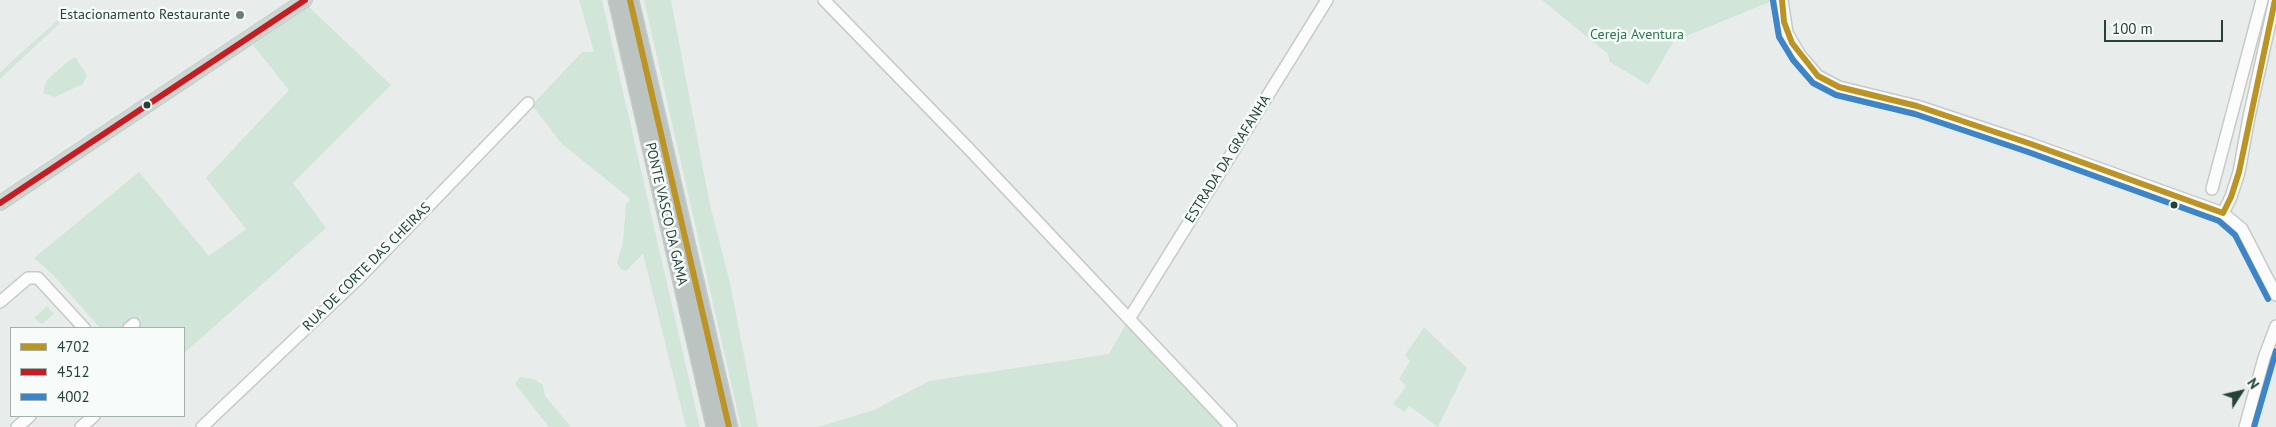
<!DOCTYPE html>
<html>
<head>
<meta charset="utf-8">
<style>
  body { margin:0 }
  #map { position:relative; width:2276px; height:427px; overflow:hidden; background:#e8edeb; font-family:"PT Sans",sans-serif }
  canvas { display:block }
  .legend { position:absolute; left:10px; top:327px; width:175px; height:90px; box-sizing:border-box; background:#f7fbf9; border:1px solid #a3b1ad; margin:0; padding:6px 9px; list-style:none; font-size:15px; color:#24423a }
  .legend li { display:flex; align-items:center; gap:10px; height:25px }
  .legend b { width:25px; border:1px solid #a3b1ad }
  .north { position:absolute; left:2216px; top:367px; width:50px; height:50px; -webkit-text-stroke:4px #f7fbf9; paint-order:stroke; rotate:55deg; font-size:14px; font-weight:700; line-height:20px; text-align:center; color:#24423a }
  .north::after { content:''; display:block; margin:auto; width:18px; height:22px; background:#24423a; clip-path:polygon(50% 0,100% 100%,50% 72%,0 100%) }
  .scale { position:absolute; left:2104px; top:20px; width:119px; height:22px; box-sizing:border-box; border:2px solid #24423a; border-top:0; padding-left:6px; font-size:15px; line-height:18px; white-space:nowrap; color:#24423a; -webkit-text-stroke:4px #f7fbf9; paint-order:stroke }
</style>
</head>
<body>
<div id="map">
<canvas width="2276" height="427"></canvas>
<ul class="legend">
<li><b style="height:6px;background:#bc9424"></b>4702</li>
<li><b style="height:6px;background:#c61d23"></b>4512</li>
<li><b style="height:6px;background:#3d85c6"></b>4002</li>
</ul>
<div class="north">N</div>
<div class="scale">100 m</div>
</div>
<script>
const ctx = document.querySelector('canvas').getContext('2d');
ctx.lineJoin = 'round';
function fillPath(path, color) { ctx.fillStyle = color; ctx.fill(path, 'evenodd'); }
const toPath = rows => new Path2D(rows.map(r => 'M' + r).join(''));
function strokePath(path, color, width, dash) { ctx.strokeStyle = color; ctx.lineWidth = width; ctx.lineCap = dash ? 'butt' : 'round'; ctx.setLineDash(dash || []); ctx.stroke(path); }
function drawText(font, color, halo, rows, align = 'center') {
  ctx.font = font + ' "PT Sans",sans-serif'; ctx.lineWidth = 5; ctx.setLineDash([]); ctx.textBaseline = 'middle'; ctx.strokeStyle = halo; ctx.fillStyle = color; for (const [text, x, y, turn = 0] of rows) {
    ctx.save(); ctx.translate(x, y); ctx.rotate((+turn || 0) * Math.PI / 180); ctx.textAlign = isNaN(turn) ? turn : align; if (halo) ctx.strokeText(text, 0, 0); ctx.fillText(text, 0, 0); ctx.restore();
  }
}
const green = toPath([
  [579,0,602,0,700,427,686,427,643,254,626,271,620,268,617,263,623,242,626,204,630,201,629,198,561,143,532,105,582,52,594,52],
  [644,0,671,0,710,205,730,283,758,427,741,427],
  [1542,0,1771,0,1772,1,1674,41,1648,85,1610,62,1608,54],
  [309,7,391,85,293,183,326,228,184,353,184,328,137,328,130,320,120,328,100,328,53,275,34,258,139,172,209,256,246,229,206,178,289,90,253,45],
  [58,20,59,24,0,79,0,73,11,62],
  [75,57,87,75,83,84,55,97,43,93,46,81,67,62],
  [47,306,54,314,42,324,34,318],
  [1129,319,1231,427,818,427,874,410,929,381,1109,354],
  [1424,327,1467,368,1438,427,1409,406,1404,412,1393,404,1406,386,1399,379,1410,361,1405,355],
  [520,377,534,379,543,385,545,396,571,427,549,427,515,384]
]);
const minor = toPath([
  [824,0,969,149,1231,427],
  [1782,0,1787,33,1800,55,1818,76,1839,87,1917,106,2031,144,2223,213,2242,229,2276,295],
  [2212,189,2262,0],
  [2223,213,2231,197,2239,172,2249,117,2275,0],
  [0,302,28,278,38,278,84,328],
  [1129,319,1327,0],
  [129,328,134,324],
  [17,427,30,416],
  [81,427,94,416],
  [202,427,359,278,528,103],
  [2245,427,2264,358,2276,326]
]);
const major = toPath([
  [0,203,305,0]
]);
const highway = toPath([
  [617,0,715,427],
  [630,0,729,427]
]);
const bus1 = toPath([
  [630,0,729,427],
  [1782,0,1784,22,1792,43,1818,76,1839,87,1917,106,2031,144,2223,213],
  [2223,213,2231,197,2239,172,2275,0]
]);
const bus2 = toPath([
  [0,203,305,0]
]);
const bus3 = toPath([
  [1773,1,1779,37,1793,60,1813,83,1836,95,1915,114,2028,152,2219,221,2235,235,2268,299],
  [2254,427,2276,351]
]);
const markers = [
  [240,15,5,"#697e78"],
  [147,105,4.5,"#24423a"],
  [2174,205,4.5,"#24423a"]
];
const poiNames = [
  ["Estacionamento Restaurante",230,15]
];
const parkNames = [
  ["Cereja Aventura",1637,35]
];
const streetNames = [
  ["ESTRADA DA GRAFANHA",1228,159,-58],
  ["PONTE VASCO DA GAMA",666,214,77],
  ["RUA DE CORTE DAS CHEIRAS",367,267,-45]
];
fillPath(green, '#d1e6d8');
strokePath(minor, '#c5cac8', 14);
strokePath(major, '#c3ccc9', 16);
strokePath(highway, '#c3ccc9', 19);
strokePath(minor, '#fcfcfc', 11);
strokePath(major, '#cfd7d5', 14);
strokePath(highway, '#bcc4c2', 16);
strokePath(bus1, '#bc9424', 6);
strokePath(bus2, '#c61d23', 6);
strokePath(bus3, '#3d85c6', 6);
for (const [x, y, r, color] of markers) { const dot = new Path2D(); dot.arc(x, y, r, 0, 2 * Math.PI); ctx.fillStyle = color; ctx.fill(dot); strokePath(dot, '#f7fbf9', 2); }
drawText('14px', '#24423a', '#f7fbf9', poiNames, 'right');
drawText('14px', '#2d7a4b', '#f7fbf9', parkNames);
drawText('14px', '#24423a', '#f7fbf9', streetNames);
</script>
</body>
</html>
